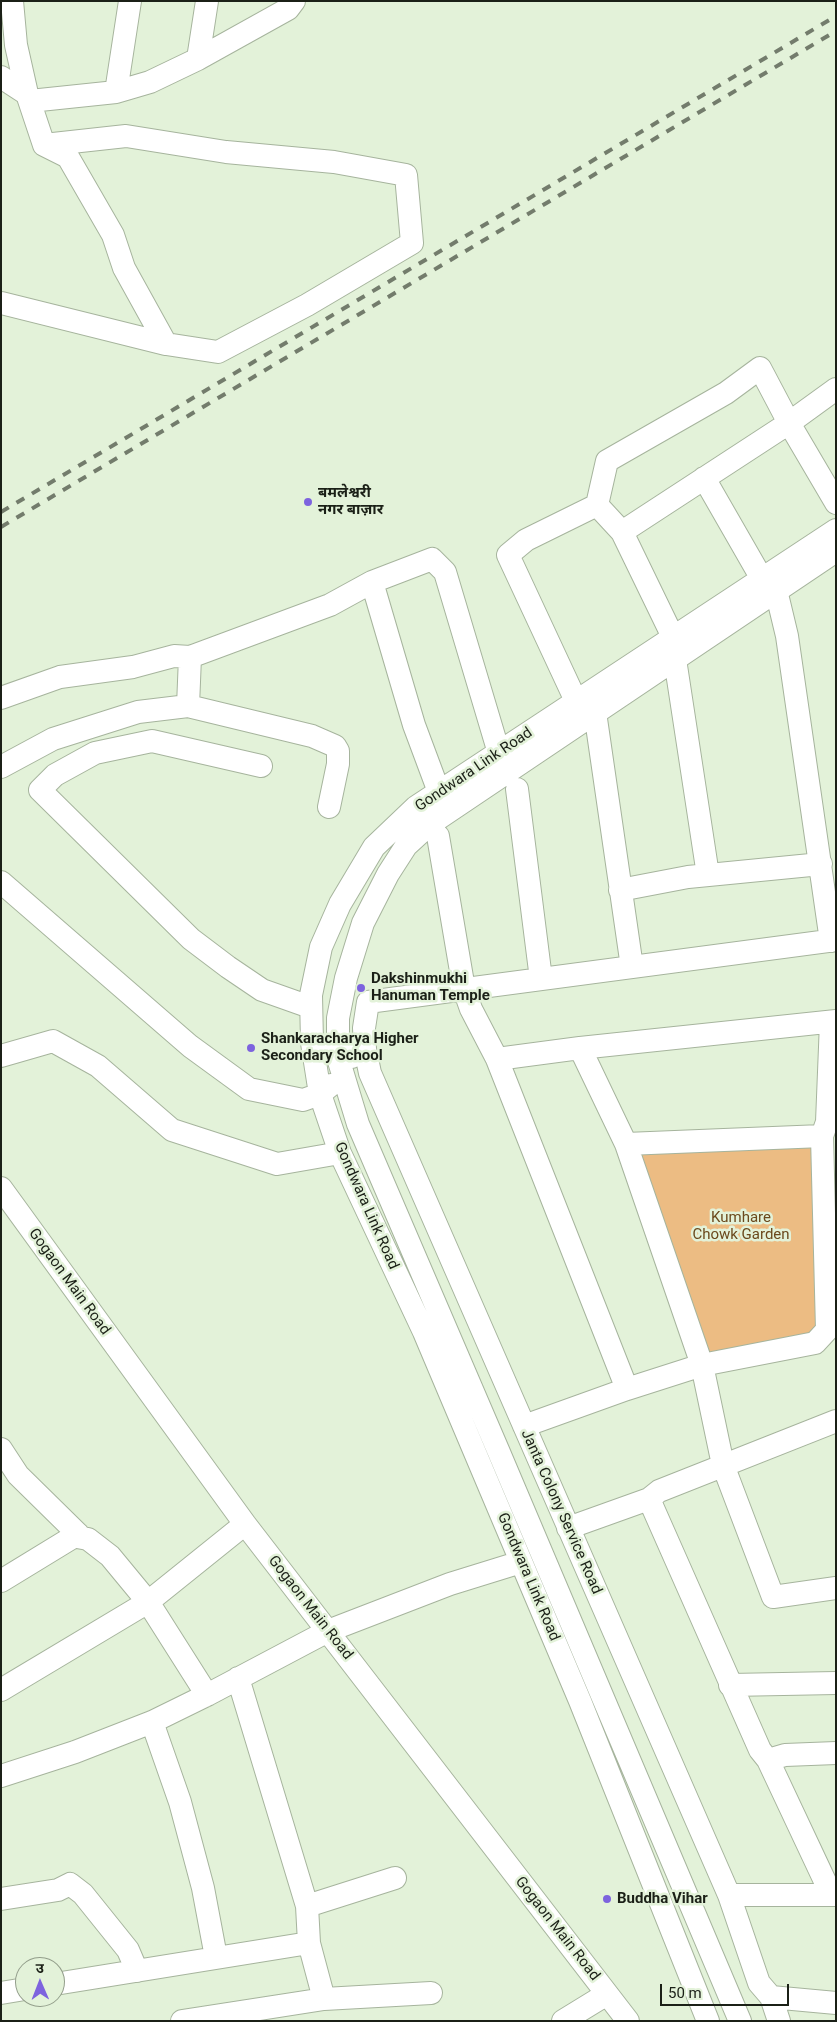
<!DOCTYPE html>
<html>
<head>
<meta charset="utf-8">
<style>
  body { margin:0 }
  #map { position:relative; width:837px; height:2022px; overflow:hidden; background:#e3f2d9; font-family:Roboto,"Noto Sans Devanagari",sans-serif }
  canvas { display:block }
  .frame { position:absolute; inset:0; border:2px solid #1b2017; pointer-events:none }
  .north { position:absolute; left:15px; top:1957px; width:50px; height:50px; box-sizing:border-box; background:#e3f2d9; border:1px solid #939e8b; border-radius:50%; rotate:359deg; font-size:14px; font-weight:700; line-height:20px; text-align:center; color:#1b2017 }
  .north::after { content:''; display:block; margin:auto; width:18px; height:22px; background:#7d63de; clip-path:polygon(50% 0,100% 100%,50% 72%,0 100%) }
  .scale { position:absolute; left:660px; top:1984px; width:129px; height:22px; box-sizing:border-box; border:2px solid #1b2017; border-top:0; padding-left:6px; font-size:15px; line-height:18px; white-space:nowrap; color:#1b2017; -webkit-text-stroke:4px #e3f2d9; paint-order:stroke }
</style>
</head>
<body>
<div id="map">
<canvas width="837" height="2022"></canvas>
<div class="frame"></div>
<div class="north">उ</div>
<div class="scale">50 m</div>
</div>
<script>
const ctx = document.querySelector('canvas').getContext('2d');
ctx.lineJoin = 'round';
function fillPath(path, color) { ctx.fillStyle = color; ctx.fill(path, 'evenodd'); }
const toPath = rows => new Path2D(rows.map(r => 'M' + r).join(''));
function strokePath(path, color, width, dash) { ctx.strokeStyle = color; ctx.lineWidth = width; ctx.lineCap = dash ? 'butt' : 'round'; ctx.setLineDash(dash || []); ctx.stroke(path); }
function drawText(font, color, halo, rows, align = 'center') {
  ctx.font = font + ' Roboto,"Noto Sans Devanagari",sans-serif'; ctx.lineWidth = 5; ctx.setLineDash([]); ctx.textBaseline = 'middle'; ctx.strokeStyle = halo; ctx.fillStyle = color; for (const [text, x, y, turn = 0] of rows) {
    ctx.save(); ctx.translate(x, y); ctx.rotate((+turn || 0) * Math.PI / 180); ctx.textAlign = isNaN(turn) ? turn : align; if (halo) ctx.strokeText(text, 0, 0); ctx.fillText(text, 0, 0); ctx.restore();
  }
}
const green = toPath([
  [822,1136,827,1330,702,1365,626,1144]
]);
const minor = toPath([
  [12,1,16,45,27,94,44,145,68,157,113,235,124,268,166,344,218,352,307,305,412,243,406,175,334,162,226,152,126,136,44,145],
  [198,59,207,1],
  [1,77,27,94],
  [116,92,130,1],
  [30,101,116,92,150,82,198,59,288,9,294,1],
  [1,303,166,344],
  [704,478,762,579],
  [597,505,622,532,671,633,708,875],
  [597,505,607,461,726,393,760,368,789,423,836,389],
  [622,532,789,423,836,503],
  [776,590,787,636,831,941],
  [190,657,188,706,312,736,335,746,338,751,338,764,329,807],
  [1,698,60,677,133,667,174,656,190,657,330,605,372,582],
  [576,701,508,555,526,540,597,505],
  [595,712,632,967],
  [261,766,152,741,95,753,55,775,40,790,191,939,228,967,262,990,310,1007],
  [1,767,53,739,138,712,188,706],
  [517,789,541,979],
  [439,792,414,725,372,582,432,559,445,572,499,753],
  [438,836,464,989,471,1009,497,1059,627,1389],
  [1,882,190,1046,249,1089,303,1100,320,1094,331,1085],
  [620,890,688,877,821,864],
  [580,1048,626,1144,702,1365,723,1465,773,1597,836,1588],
  [324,1050,365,1049,370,1073,729,1895,759,1983,771,1997,779,2021],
  [1,1056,53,1041,98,1066,172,1130,277,1164,340,1153],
  [352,1057,365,1049,364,1028,368,1002,836,940],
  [497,1059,580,1048,836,1021],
  [626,1144,822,1136],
  [1,1188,245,1524,628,2021],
  [524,1426,627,1389,702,1365,815,1343,827,1330,822,1136,827,1122,831,1022],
  [1,1449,18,1475,78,1534,77,1537,88,1539,110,1556,148,1602,207,1695],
  [649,1499,760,1750,768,1760,831,1894],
  [568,1528,649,1499,659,1491,836,1421],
  [1,1581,78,1534],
  [238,1678,307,1906,309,1943,324,1999],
  [730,1685,836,1683],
  [1,1690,148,1602,245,1524],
  [152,1722,180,1802,203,1888,216,1957],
  [768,1760,785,1755,836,1753],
  [1,1776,75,1752,152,1722,207,1695,328,1631,450,1584,521,1562],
  [729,1895,836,1895],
  [1,1899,58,1890,70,1884,83,1894,128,1950,137,1971],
  [307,1906,395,1878],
  [55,1984,309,1943],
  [1,1993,25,1989],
  [771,1997,836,2003],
  [182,2021,324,1999,431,1993],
  [563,2021,607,1994],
  [708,2021,580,1701,424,1332,340,1153,320,1094,312,1043,311,995,321,947,340,904,374,847,416,807,836,530],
  [740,2021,498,1450,358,1124,338,1058,338,1018,346,978,363,923,388,874,406,846,430,824,836,551]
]);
const rail = toPath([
  [1,512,836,16],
  [1,527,836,31]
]);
const markers = [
  [308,502,5,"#7d63de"],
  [361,988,5,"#7d63de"],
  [251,1048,5,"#7d63de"],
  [607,1899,5,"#7d63de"]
];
const poiNames = [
  ["बमलेश्वरी",318,493],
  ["नगर बाज़ार",318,510],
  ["Dakshinmukhi",371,979],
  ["Hanuman Temple",371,996],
  ["Shankaracharya Higher",261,1039],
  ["Secondary School",261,1056],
  ["Buddha Vihar",617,1899]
];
const streetNames = [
  ["Gondwara Link Road",474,770,-34],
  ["Gondwara Link Road",366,1206,66],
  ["Gogaon Main Road",69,1282,54],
  ["Janta Colony Service Road",561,1512,66],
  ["Gondwara Link Road",528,1577,67],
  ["Gogaon Main Road",310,1608,52],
  ["Gogaon Main Road",557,1929,52]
];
const parkNames = [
  ["Kumhare",741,1218],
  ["Chowk Garden",741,1235]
];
fillPath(green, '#ecbc83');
strokePath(minor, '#a6b49d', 24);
strokePath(minor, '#fff', 22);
strokePath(rail, '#737c6c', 4, [9, 9]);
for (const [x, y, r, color] of markers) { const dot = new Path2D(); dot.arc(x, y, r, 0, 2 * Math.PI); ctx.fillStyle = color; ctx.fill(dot); strokePath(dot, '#e3f2d9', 2); }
drawText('bold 15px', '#1b2017', '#e3f2d9', poiNames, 'left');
drawText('15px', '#1b2017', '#e3f2d9', streetNames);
drawText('15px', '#6b491c', '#e3f2d9', parkNames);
</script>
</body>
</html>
